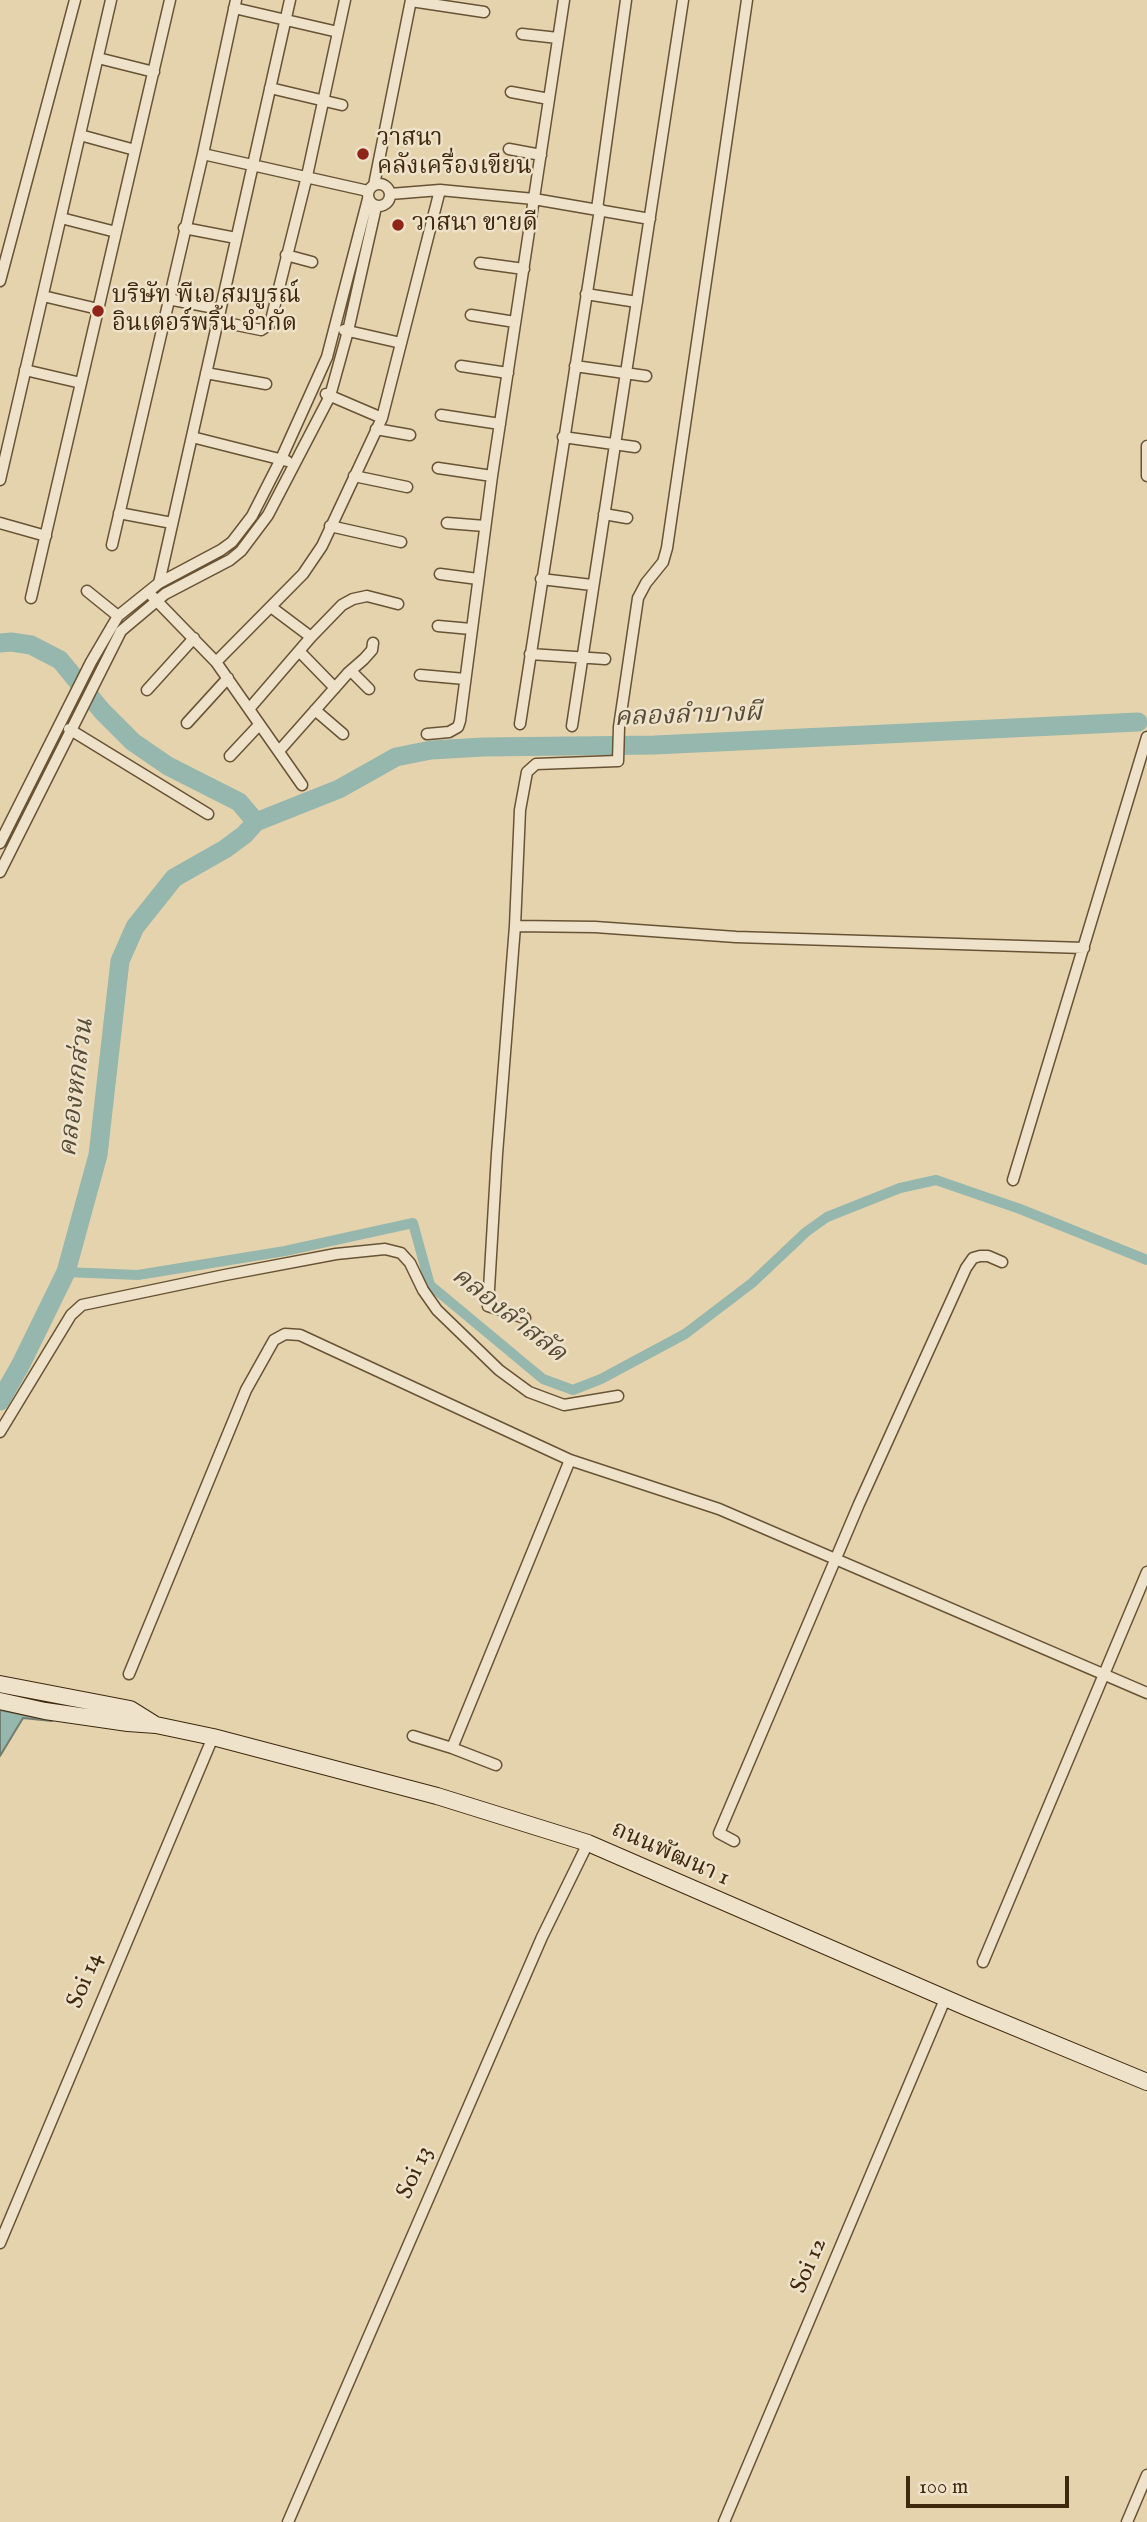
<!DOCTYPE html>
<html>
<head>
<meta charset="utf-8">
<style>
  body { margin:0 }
  #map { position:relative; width:1147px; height:2522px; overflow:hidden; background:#e5d3ad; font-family:"IM FELL English",serif }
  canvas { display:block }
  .scale { position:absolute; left:906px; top:2476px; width:163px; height:32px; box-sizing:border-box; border:4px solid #3f280d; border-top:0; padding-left:9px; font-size:21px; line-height:24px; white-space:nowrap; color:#3f280d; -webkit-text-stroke:5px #eee2ca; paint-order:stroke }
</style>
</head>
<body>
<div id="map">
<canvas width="1147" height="2522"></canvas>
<div class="scale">100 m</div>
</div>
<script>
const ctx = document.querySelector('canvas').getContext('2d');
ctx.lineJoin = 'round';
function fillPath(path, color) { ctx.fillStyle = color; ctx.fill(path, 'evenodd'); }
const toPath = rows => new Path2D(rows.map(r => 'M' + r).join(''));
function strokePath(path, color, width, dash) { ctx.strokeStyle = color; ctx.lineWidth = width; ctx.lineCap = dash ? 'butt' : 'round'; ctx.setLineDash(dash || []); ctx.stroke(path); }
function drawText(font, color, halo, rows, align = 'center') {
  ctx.font = font + ' "IM FELL English","Noto Serif Thai",serif'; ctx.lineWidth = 5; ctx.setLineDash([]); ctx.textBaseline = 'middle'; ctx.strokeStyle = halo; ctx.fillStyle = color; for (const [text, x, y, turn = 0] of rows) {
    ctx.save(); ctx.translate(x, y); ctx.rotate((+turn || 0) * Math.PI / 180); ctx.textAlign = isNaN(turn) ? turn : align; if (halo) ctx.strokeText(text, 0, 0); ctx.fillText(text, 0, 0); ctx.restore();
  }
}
const water = toPath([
  [0,1710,52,1721,23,1718,0,1756,0,1710]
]);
const canal = toPath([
  [66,1272,138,1275,285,1251,413,1223,430,1285,543,1379,573,1390,601,1379,685,1334,752,1283,806,1232,827,1217,900,1188,936,1180,1020,1209,1147,1260]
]);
const river = toPath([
  [0,643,11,642,31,645,60,660,102,711,133,742,168,766,239,802,256,822],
  [0,1401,21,1364,66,1272,98,1155,120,961,135,927,174,878,225,849,244,835,256,822,339,789,396,757,431,750,483,747,655,745,1138,722]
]);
const street = toPath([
  [747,0,667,548,663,562,646,583,638,598,619,727,618,761,536,764,527,772,520,810,515,926,595,927,736,937,1084,948],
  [411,1,484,12],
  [234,8,338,32],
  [522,34,558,38],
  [98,58,154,72],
  [270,88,342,105],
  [511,92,549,99],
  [80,135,135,150],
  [509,149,541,155],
  [203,154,368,191],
  '368 195a11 11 0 1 1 22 0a11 11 0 1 1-22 0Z',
  [374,185,411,0],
  [390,194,440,190,534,199,650,219],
  [597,209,626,0],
  [61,218,116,232],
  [184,228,236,238],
  [286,255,312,262],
  [480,263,524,269],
  [0,281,75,0],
  [586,294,637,302],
  [43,296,98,309],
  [168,299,220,309],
  [471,315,515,322],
  [217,321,261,330,270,324,307,176,345,0],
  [344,330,401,343],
  [461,366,508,373],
  [575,366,646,376],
  [25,370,81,383],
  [206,373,266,384],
  [326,394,382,418],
  [441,415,500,424],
  [376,429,410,435],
  [192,437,287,461],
  [563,437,635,447],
  [1147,446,1147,476],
  [438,468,492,476],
  [354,476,407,487],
  [0,480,111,0],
  [119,513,172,523],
  [604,514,627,518],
  [0,523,46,536],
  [447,523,485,526],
  [330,526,401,542],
  [112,545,203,154,236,0],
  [440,574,478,579],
  [541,579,592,585],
  [159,583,290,0],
  [87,591,118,616],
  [152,596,216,662,302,785],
  [31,598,170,0],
  [271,607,311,637],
  [438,626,471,629],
  [300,652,335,688],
  [530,654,605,659],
  [216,662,303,574,322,546,382,418,440,190],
  [351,671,369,689],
  [420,675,465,679],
  [147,690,194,638],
  [249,709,311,637,342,605,353,599,367,596,398,604],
  [315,710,343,734],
  [187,723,228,678],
  [520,724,600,209],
  [572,726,683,0],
  [69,729,208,814],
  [427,734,449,732,458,727,460,721,492,476,564,0],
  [279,751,348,673,364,659,372,650,373,643],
  [230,756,259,725],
  [0,843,91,662,118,616,159,583,221,550,232,542,252,516,281,459,327,357,368,199],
  [0,872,121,631,165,594,230,560,241,551,268,515,330,396,348,331,376,207],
  [515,926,497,1154,488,1306,525,1318],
  [1013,1180,1147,737],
  [0,1432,71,1315,82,1305,225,1275,336,1254,385,1249,401,1253,410,1263,423,1290,437,1310,499,1370,529,1392,564,1405,618,1396],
  [129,1674,246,1390,274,1340,285,1334,300,1335,570,1460,719,1509,1147,1693],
  [413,1736,452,1748],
  [496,1765,452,1748,570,1460],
  [734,1841,719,1833,859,1504,966,1268,973,1258,980,1256,988,1256,1002,1262],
  [983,1962,1147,1572],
  [0,2243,213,1737],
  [288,2522,542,1937,588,1843],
  [724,2522,946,1997],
  [1127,2522,1147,2475]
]);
const secondary = toPath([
  [0,1684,130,1709,154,1724],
  [0,1701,45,1711,128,1723,156,1725,213,1737,437,1796,588,1843,968,2008,1147,2082]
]);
const markers = [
  [363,154,7,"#8f2418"],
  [398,225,7,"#8f2418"],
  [98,311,7,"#8f2418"]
];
const poiNames = [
  ["วาสนา",377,140],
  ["คลังเครื่องเขียน",377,168],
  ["วาสนา ขายดี",412,225],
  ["บริษัท พีเอ สมบูรณ์",112,297],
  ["อินเตอร์พริ้น จำกัด",112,325]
];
const streetNames = [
  ["ถนนพัฒนา 1",670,1855,24],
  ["Soi 14",86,1981,-68],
  ["Soi 13",416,2173,-66],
  ["Soi 12",810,2266,-67]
];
const waterNames = [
  ["คลองลำบางผี",688,717,-2],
  ["คลองหกส่วน",78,1088,-83],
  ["คลองลำสลัด",508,1316,38]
];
fillPath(water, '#96b7ae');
strokePath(water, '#737e6e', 2);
strokePath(canal, '#96b7ae', 10);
strokePath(river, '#96b7ae', 19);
strokePath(street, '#685335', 13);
strokePath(secondary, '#3f280d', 18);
strokePath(street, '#eee2ca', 10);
strokePath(secondary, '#eee2ca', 16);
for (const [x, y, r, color] of markers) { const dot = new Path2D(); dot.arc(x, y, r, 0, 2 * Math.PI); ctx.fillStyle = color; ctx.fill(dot); strokePath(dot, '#eee2ca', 2.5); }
drawText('24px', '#3f280d', '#eee2ca', poiNames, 'left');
drawText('24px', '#3f280d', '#eee2ca', streetNames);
drawText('italic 26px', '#554c35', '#eee2ca', waterNames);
</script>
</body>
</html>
